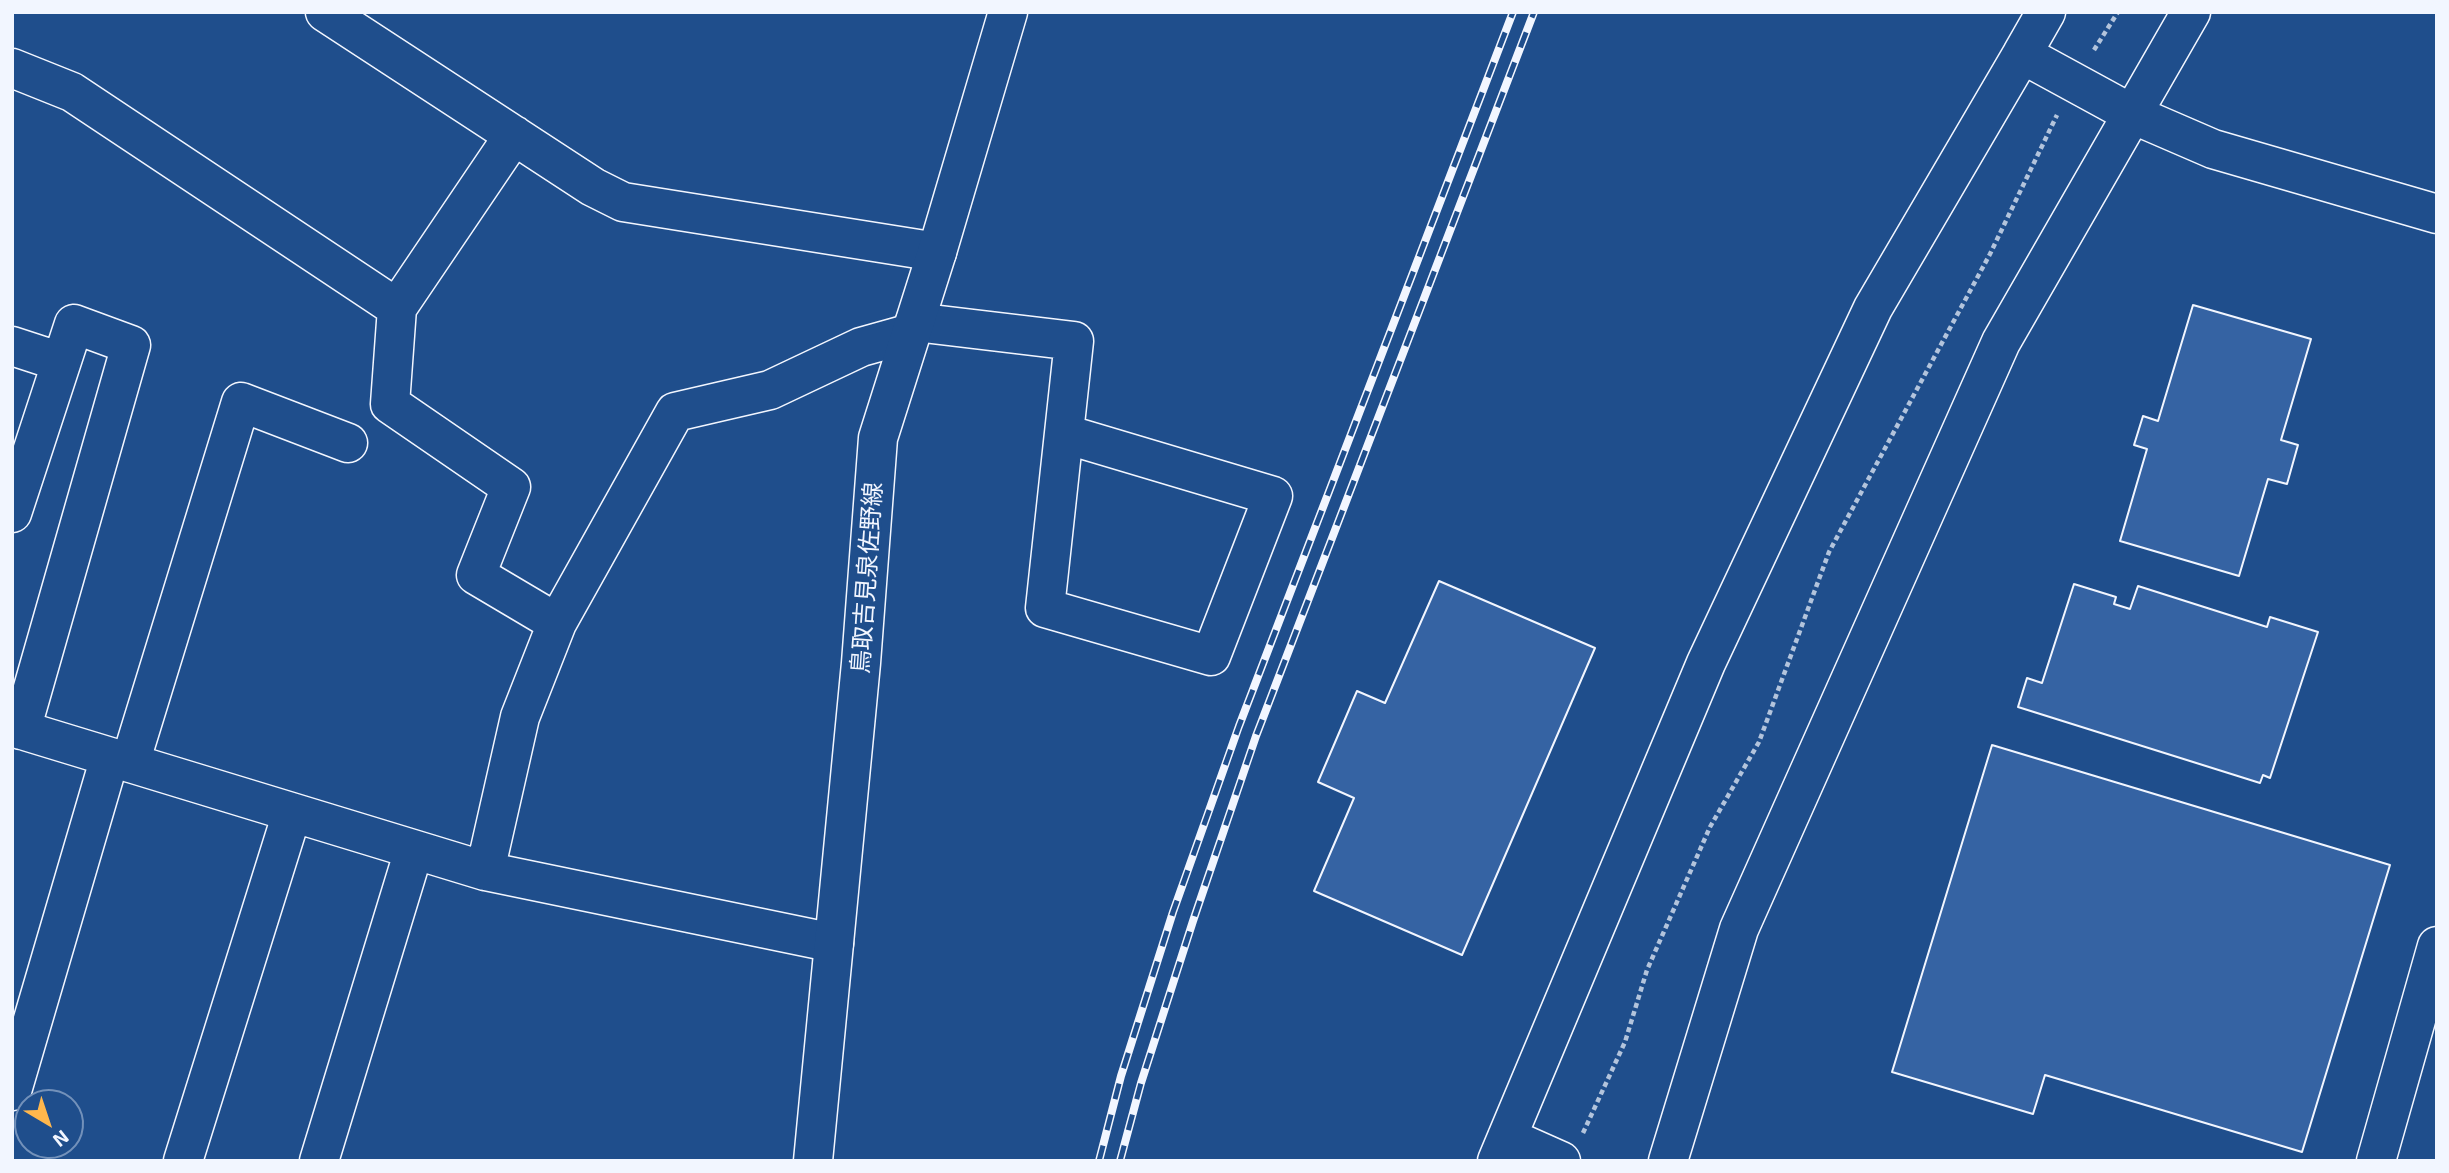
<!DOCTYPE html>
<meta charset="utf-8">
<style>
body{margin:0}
#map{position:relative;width:2449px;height:1173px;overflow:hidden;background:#1f4e8c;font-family:"Exo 2",sans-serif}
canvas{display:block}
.frame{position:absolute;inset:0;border:14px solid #f2f6ff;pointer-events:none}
.north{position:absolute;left:14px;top:1089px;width:70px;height:70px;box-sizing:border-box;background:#1f4e8c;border:2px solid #7391ba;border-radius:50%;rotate:141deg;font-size:19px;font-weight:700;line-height:28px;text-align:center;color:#f2f6ff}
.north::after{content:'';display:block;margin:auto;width:24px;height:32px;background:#ffb74d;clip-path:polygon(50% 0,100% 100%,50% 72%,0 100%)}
</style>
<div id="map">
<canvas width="2449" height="1173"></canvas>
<div class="frame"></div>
<div class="north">N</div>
</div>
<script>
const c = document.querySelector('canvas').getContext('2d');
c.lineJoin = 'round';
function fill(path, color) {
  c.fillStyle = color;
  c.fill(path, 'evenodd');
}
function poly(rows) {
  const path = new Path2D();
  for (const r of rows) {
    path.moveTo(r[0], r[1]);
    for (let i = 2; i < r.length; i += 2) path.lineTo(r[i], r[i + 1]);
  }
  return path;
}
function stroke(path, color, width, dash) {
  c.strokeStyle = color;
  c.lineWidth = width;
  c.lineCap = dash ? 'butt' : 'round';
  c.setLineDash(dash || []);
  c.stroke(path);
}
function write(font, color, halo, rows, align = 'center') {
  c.font = font + ' "Exo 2","Noto Sans JP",sans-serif';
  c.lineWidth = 5;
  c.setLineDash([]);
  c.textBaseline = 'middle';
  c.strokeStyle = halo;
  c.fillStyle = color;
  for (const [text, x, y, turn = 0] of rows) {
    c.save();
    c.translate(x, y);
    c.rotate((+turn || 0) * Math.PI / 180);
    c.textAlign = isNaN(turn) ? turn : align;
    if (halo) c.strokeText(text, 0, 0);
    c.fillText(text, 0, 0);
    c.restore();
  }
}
const building = poly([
 [2193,305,2311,339,2281,440,2298,445,2287,484,2268,479,2239,576,2120,541,2147,449,2134,445,2143,416,2158,421,2193,305],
 [1439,581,1595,648,1462,955,1314,891,1354,798,1318,782,1357,691,1385,703,1439,581],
 [2074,584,2116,597,2114,604,2130,609,2138,586,2267,627,2270,617,2318,632,2270,778,2263,775,2260,783,2018,707,2027,678,2042,683,2074,584],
 [1992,745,2390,865,2302,1152,2045,1075,2033,1114,1892,1072,1992,745]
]);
fill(building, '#3563a3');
stroke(building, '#f2f6ff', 2);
const minor = poly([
 [325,12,593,187,623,202,937,252],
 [2022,54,2046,12],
 [12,68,72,92,397,308],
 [514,135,397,308,390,404,511,487,476,575,557,623],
 [915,322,1074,341,1045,608,1211,656,1273,496,1065,434],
 [12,346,61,362],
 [12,513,74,324,131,345,21,730],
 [12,727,485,871,834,943],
 [130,763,241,402,348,443],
 [485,871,520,717,557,623,675,412,770,390,861,347,911,333],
 [12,1091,110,757],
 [1507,1137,1561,1161],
 [183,1161,292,813],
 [319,1161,414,850],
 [1497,1161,1706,663,1873,308,2022,54,2132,114,2213,149,2437,214],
 [1668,1161,1739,929,2001,342,2191,12],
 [2376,1161,2437,946]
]);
const major = poly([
 [813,1161,861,663,878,438,937,252,1008,12]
]);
stroke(minor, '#f2f6ff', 41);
stroke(major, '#f2f6ff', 41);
stroke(poly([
 [2094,50,2118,12],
 [1583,1133,1625,1042,1647,970,1710,827,1759,742,1829,552,1990,254,2057,115]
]), '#b3c4dc', 4.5, [5, 3.5]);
stroke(minor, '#1f4e8c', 38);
stroke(major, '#1f4e8c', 38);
const rail = poly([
 [1099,1161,1121,1076,1173,912,1239,726,1513,12],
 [1120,1161,1141,1083,1193,921,1256,736,1534,12]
]);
stroke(rail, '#f2f6ff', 8);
stroke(rail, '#1f4e8c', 5, [16]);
write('24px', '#f2f6ff', '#1f4e8c', [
 ["鳥取吉見泉佐野線",867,578,-86]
]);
</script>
